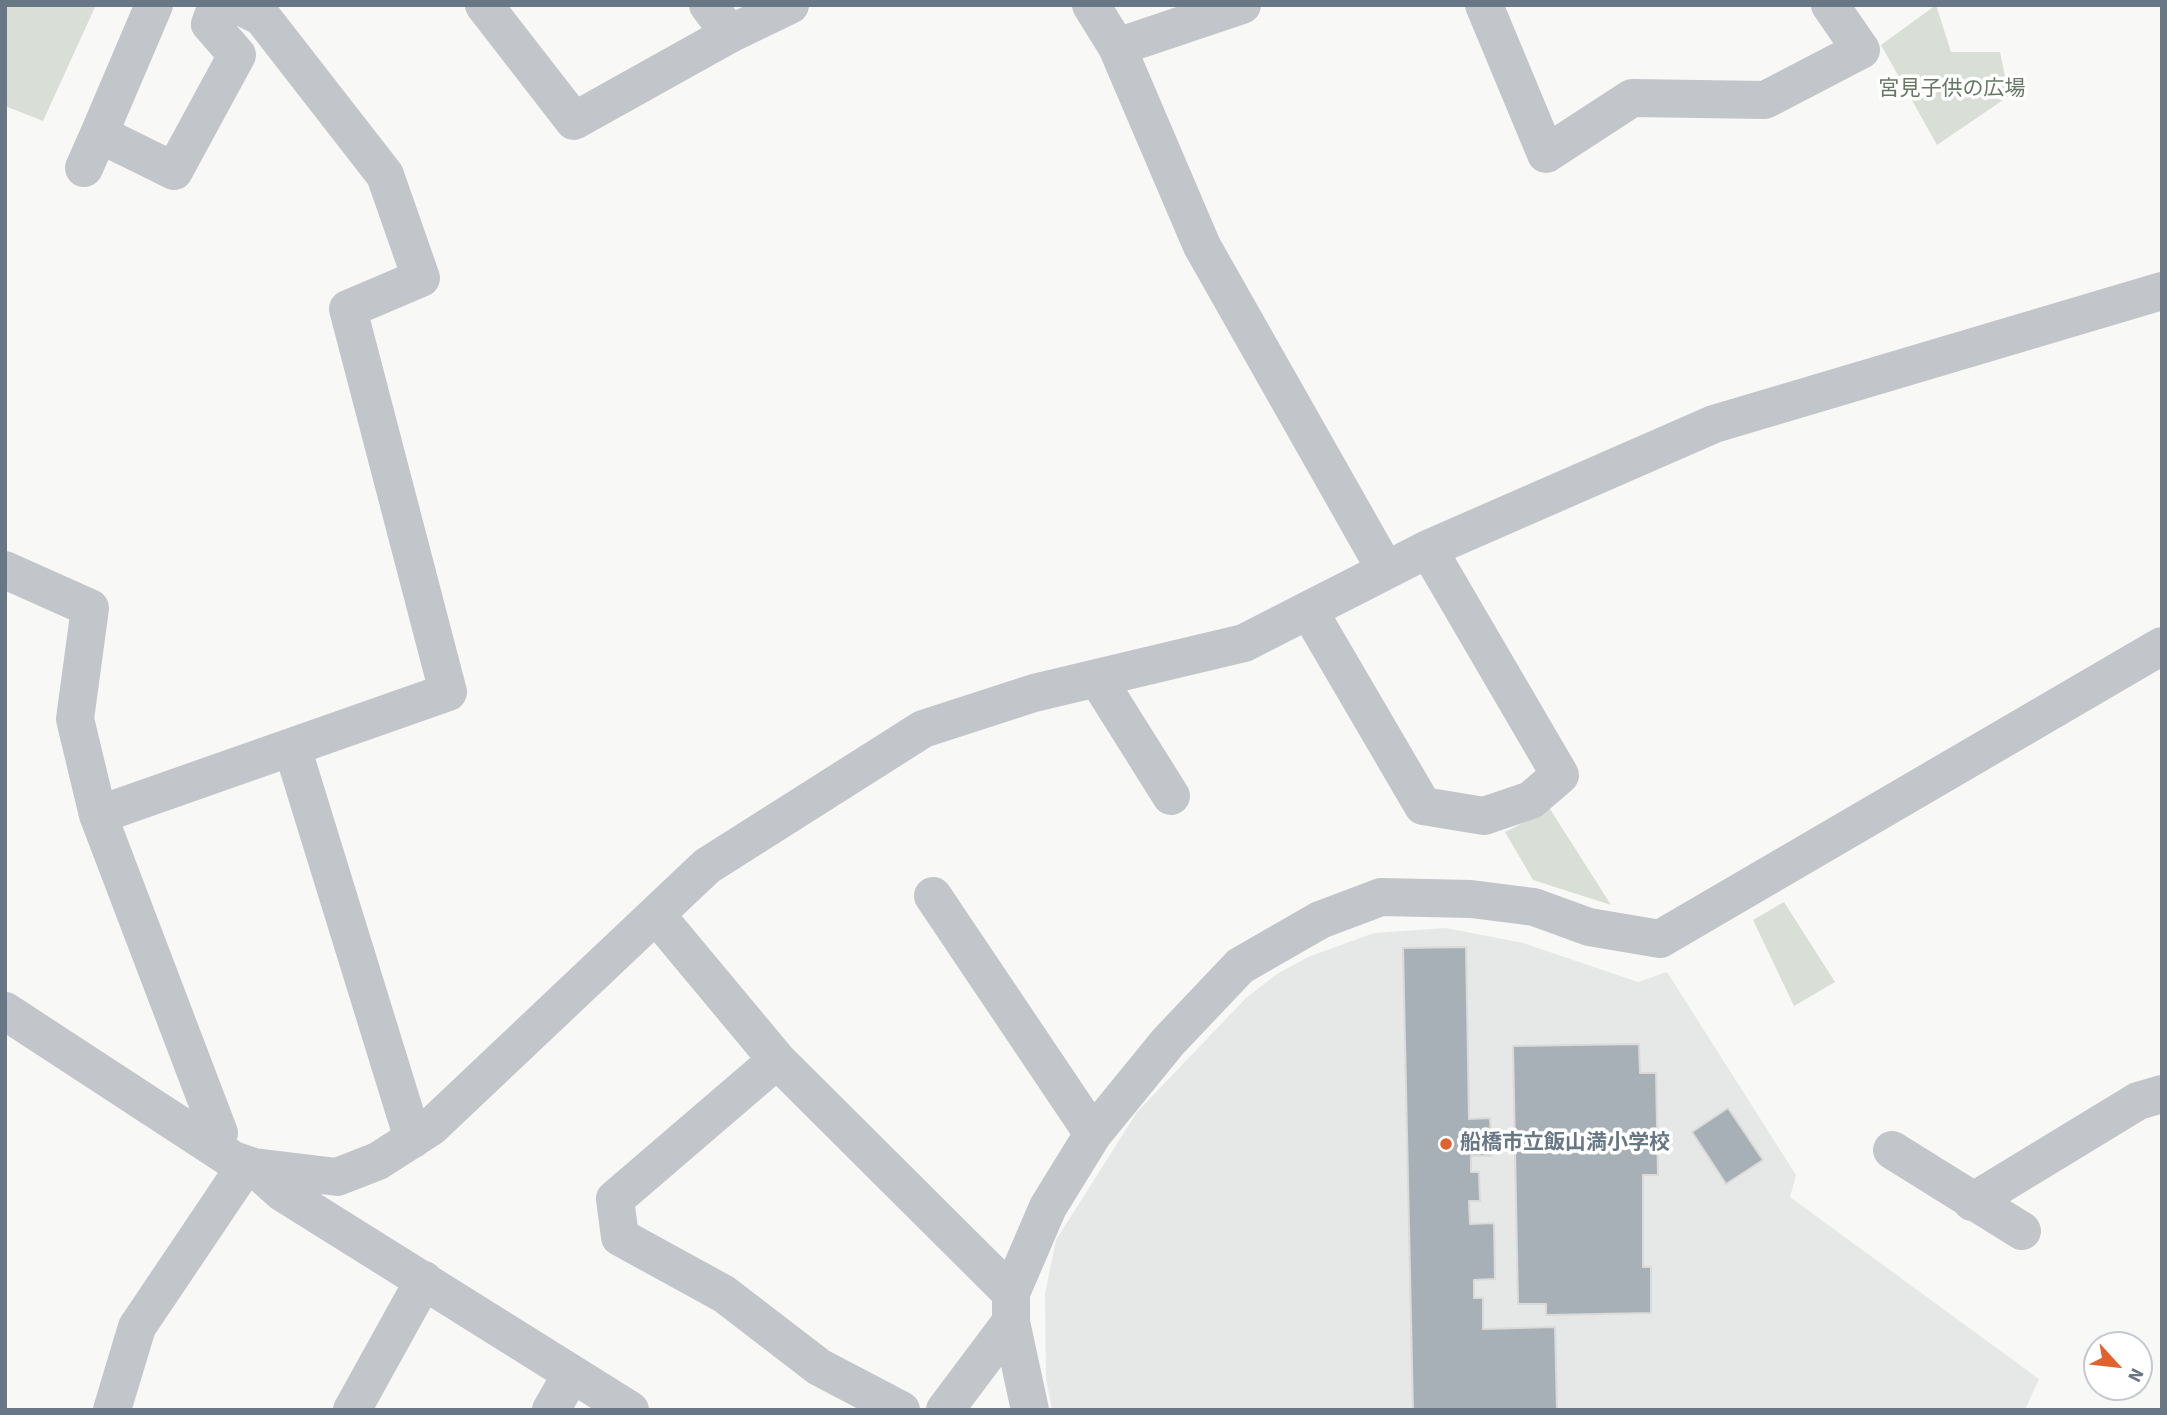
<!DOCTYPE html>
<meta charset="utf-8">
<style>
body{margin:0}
#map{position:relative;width:2167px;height:1415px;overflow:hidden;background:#f8f8f6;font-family:"Source Sans 3",sans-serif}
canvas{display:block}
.frame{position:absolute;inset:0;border:7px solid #687786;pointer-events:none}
.north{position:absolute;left:2083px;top:1331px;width:70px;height:70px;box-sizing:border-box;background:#fff;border:2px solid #c3c9cf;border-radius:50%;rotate:117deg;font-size:19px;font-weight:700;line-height:28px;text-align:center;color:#687786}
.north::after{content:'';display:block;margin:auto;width:24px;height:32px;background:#e0622d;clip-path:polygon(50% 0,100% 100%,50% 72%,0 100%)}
</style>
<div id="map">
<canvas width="2167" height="1415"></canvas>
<div class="frame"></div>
<div class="north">N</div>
</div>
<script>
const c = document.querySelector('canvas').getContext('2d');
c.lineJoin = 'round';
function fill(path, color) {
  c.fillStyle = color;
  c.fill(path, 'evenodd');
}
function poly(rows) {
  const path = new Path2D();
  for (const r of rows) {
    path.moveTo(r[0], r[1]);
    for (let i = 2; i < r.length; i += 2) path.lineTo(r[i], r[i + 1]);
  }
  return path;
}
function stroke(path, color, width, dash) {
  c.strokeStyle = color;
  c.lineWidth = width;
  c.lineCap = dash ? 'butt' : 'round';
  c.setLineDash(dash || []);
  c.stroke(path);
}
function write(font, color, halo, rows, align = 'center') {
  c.font = font + ' "Source Sans 3","Noto Sans JP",sans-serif';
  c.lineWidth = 7;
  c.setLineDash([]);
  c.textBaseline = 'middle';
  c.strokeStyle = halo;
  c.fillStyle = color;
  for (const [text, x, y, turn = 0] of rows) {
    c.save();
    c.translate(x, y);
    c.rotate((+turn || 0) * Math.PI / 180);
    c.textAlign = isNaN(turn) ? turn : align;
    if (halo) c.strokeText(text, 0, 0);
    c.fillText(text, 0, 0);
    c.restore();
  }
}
fill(poly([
 [1446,928,1523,943,1638,982,1667,972,1796,1175,1790,1197,2039,1379,2025,1410,1052,1410,1046,1378,1045,1294,1056,1240,1137,1112,1246,998,1277,974,1308,957,1374,933]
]), '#e6e7e7');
fill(poly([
 [5,5,96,5,43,121,5,106],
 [1936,5,1951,52,2000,52,2009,96,1937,145,1881,45],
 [1550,809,1611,905,1533,880,1505,832],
 [1784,902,1835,982,1794,1006,1753,920]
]), '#d9dfd7');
const building = poly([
 [1466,947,1469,1119,1490,1118,1492,1156,1471,1156,1471,1172,1479,1172,1480,1201,1469,1201,1470,1224,1494,1223,1495,1279,1474,1280,1474,1298,1483,1298,1483,1329,1555,1327,1557,1410,1413,1410,1403,948,1466,947],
 [1639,1044,1640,1073,1656,1073,1658,1175,1643,1175,1643,1267,1651,1267,1651,1313,1546,1315,1546,1304,1518,1304,1513,1046,1639,1044],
 [1728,1108,1763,1160,1726,1184,1692,1132,1728,1108]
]);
fill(building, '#a8b0b7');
stroke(building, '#dadad8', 2);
stroke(poly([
 [154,5,99,134,174,171,237,55,210,24,217,5],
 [484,5,574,121,730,34,790,5],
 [708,5,730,34],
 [1091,5,1117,47,1202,246,1385,569],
 [1484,5,1546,154,1632,98,1765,100,1861,50,1830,5],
 [1117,47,1242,5],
 [84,168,99,134],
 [5,570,90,608,75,719,98,815,219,1133,212,1146],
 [1309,611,1423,806,1484,816,1531,800,1560,775,1428,549],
 [1097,678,1171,796],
 [292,747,413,1139],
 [98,815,448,692,348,309,421,278,385,175,262,17,238,5],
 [933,896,1093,1134],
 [657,916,777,1060,1011,1293],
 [5,1011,233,1160,254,1167,337,1177,378,1161,431,1127,707,866,923,729,1034,693,1244,643,1428,549,1714,424,2162,291],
 [777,1060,615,1199,620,1237,724,1294,819,1367,901,1410],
 [1892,1150,2022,1231],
 [254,1167,283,1193,630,1410],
 [1972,1202,2138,1101,2162,1094],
 [112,1410,137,1327,246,1165],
 [352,1410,424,1280],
 [551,1410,571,1375],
 [945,1410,1011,1322],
 [1030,1410,1011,1322,1011,1293,1048,1207,1093,1134,1168,1042,1240,966,1320,920,1381,897,1471,899,1534,907,1589,927,1660,939,2162,646]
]), '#c2c5c9', 38);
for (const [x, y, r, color] of [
 [1446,1144,7,"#e0622d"]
]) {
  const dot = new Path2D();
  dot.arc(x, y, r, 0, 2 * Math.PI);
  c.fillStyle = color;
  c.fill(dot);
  stroke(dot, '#fff', 2.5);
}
write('21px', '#667862', '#fff', [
 ["宮見子供の広場",1952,90]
]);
write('bold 21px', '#687786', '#fff', [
 ["船橋市立飯山満小学校",1460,1144]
], 'left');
</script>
